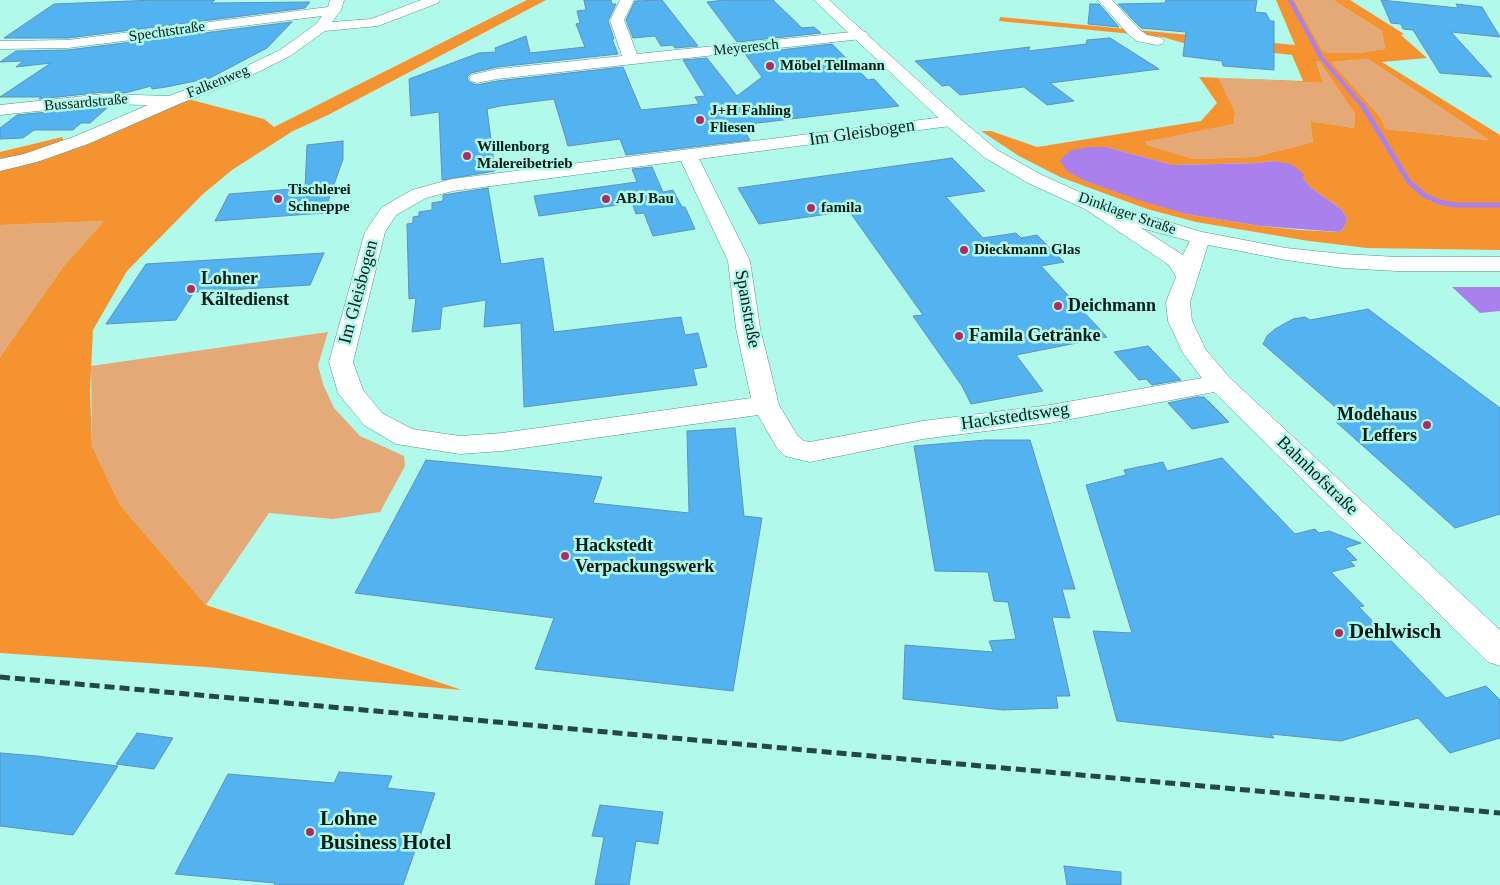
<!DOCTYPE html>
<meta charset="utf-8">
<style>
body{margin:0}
canvas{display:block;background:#b1f9ea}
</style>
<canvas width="1500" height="885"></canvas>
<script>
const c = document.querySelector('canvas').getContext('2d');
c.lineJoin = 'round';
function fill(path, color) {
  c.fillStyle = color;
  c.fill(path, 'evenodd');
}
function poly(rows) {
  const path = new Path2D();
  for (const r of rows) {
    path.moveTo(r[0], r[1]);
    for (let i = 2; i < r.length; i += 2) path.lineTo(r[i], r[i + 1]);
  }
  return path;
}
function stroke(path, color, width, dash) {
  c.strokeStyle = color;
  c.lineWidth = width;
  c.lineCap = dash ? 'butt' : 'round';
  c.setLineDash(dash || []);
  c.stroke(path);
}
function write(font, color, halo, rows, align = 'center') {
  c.font = font + ' Georgia,serif';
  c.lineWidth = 5;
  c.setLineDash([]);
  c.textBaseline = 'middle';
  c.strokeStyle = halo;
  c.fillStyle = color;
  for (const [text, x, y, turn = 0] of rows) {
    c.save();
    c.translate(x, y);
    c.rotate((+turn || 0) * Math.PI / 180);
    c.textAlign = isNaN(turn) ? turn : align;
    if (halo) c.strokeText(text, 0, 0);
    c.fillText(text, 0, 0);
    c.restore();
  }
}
fill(poly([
 [1294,0,1333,0,1382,31,1385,49,1358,53,1327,53,1323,51],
 [1368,59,1474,130,1490,140,1386,129,1381,118,1330,62],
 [1316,61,1319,61,1355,114,1354,128,1310,121,1313,142,1254,157,1194,159,1147,145,1144,142,1234,124,1235,112,1217,78,1323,83],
 [104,221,63,267,0,357,0,225],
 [328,332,318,365,323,384,334,408,360,436,404,456,405,466,380,512,333,519,269,513,206,605,120,505,92,446,91,366]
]), '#e5a978');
fill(poly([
 [527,0,546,0,328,115,293,131,232,170,203,194,127,271,93,330,90,391,92,446,120,505,206,605,462,690,206,667,0,653,0,357,63,267,104,221,0,225,0,169,188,99,264,119,274,127],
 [1276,0,1294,0,1323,51,1327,53,1358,53,1385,49,1382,31,1333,0,1350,0,1404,34,1401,35,1427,58,1382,62,1500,135,1500,250,1367,248,1309,241,1196,222,1147,209,1060,177,1019,156,981,131,991,131,1037,147,1201,121,1217,103,1199,77,1303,81,1292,55,1183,43,1163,37,999,21,1000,17,1295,45],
 [1368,59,1474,130,1489,140,1386,129,1381,118,1331,62],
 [1316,61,1319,61,1355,114,1354,128,1310,121,1313,142,1254,157,1194,159,1147,145,1145,142,1234,124,1235,112,1218,78,1323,83],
 [1106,147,1173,165,1259,163,1273,161,1303,178,1310,187,1341,209,1347,218,1345,226,1340,232,1300,230,1260,226,1186,214,1085,181],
 [62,137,65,143,0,161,0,152]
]), '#f69331');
fill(poly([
 [1090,147,1106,147,1173,165,1259,163,1273,161,1291,164,1304,174,1303,178,1310,187,1341,209,1347,218,1345,226,1340,232,1260,226,1186,214,1145,202,1085,181,1067,171,1060,161,1064,156,1072,150],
 [1452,287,1500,287,1500,311,1480,313]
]), '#aa80ec');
stroke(poly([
 [1290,0,1321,57,1364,108]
]), '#aa80ec', 4);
stroke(poly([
 [1363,106,1409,182,1424,195,1439,202,1455,205,1500,205]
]), '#aa80ec', 5);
const building = poly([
 [155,0,215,0,211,3,310,2,305,8,68,38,4,38,54,4,155,0],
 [584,0,611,0,612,4,616,4,608,21,614,39,612,39,618,54,497,67,471,73,467,77,469,82,477,85,497,81,623,67,641,110,699,104,695,97,705,96,683,60,707,58,737,96,762,77,745,54,832,44,868,80,874,79,899,106,741,125,750,140,626,155,620,139,568,146,554,99,500,106,487,109,495,171,442,180,439,112,411,116,409,79,479,53,496,52,495,48,526,36,530,53,585,47,576,24,580,23,577,11,586,10,584,0],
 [662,0,698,46,675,48,673,45,661,46,655,36,633,38,626,20,635,1,662,0],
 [725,0,773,0,802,28,814,27,821,33,737,42,707,2,725,0],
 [1166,0,1257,0,1255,12,1266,13,1270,21,1274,21,1274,70,1223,66,1222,61,1183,56,1186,32,1141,28,1118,4,1165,3,1166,0],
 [1381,0,1458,8,1456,4,1482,7,1500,37,1451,32,1492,77,1440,73,1413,30,1403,29,1401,24,1391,23,1381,0],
 [1090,4,1099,4,1119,27,1088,24,1090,4],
 [292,22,267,48,210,78,166,87,152,89,151,86,125,93,104,92,39,99,41,97,0,97,51,63,16,67,23,61,0,62,16,51,68,50,292,22],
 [1110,38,1159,69,1050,83,1074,101,1047,105,1024,87,960,95,949,85,942,86,915,61,1030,47,1028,51,1086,44,1087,40,1110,38],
 [109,106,90,123,81,123,73,130,34,130,23,138,0,139,0,128,17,115,109,106],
 [343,141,343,159,324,213,215,221,229,194,305,188,307,145,343,141],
 [952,158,985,191,946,197,983,238,1016,233,1021,238,1037,235,1064,262,1041,266,1107,337,1016,355,1043,391,971,404,962,386,913,316,923,315,849,211,759,224,738,188,952,158],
 [652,167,663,192,673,190,682,207,685,207,695,229,653,236,644,213,636,214,632,203,539,216,534,196,637,182,632,169,652,167],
 [488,188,501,264,543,258,554,332,681,317,685,335,698,333,707,367,693,369,697,385,524,407,521,323,484,327,486,300,442,307,440,329,412,332,416,298,409,299,407,224,413,223,413,217,419,216,419,212,432,210,432,203,443,201,443,195,488,188],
 [324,253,310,285,194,292,176,320,106,324,146,264,324,253],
 [1368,309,1500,408,1500,514,1455,528,1335,421,1348,418,1263,344,1267,336,1275,329,1293,319,1305,317,1310,320,1368,309],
 [1148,346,1181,380,1152,385,1146,379,1139,380,1114,352,1148,346],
 [1197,397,1204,397,1229,422,1192,429,1168,403,1197,397],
 [735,428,744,516,762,518,733,691,535,669,554,618,355,593,426,460,602,477,593,503,689,513,687,431,735,428],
 [986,440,1030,440,1075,589,1062,589,1070,618,1052,617,1070,696,1056,696,1058,708,1003,710,903,699,905,645,993,652,989,641,1016,639,1008,602,994,601,988,572,935,571,914,446,986,440],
 [1222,458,1295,534,1315,529,1319,533,1329,531,1361,543,1345,548,1357,560,1350,561,1355,566,1331,572,1364,606,1359,607,1446,698,1486,686,1500,700,1500,738,1450,753,1418,718,1341,741,1271,734,1274,738,1117,721,1093,631,1132,633,1086,485,1126,475,1124,470,1163,462,1167,471,1222,458],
 [137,733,173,738,154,769,116,764,137,733],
 [0,753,37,756,118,766,73,835,0,826,0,753],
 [339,772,392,776,387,788,435,793,403,885,274,885,275,883,175,874,228,774,334,783,339,772],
 [600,805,663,812,658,844,636,841,629,885,595,885,604,837,592,836,600,805],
 [1064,866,1121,872,1121,885,1067,885,1064,866]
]);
fill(building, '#53b2f0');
stroke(building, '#6192b4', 1);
const minor = poly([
 [330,0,344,0,341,10,332,22,371,19,421,0,440,0,438,3,378,26,325,31,290,56,252,75,179,104,88,144,37,162,0,171,0,159,24,154,76,136,148,105,104,104,0,115,0,105,104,94,169,96,240,69,280,50,316,24,322,16,68,48,0,49,0,41,68,40,328,7,330,0],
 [620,0,634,0,624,20,637,54,861,31,866,32,868,35,866,38,861,39,497,79,477,83,471,81,469,78,471,75,497,69,622,56,610,20,620,0],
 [1098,0,1112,0,1139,29,1147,35,1162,38,1164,41,1162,44,1157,45,1137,41,1129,35,1098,0],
 [952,116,958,117,961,121,958,125,699,159,750,261,760,328,779,405,797,435,804,441,810,442,923,421,1050,405,1202,378,1183,353,1168,321,1166,302,1176,277,1169,265,1085,209,1082,205,1085,201,1092,199,1099,201,1183,255,1193,234,1200,232,1207,234,1210,238,1190,302,1192,321,1206,350,1229,377,1500,630,1500,666,1488,662,1214,392,1050,423,923,439,810,462,785,456,777,448,758,415,502,451,460,454,396,444,364,425,338,393,329,362,365,232,382,207,412,190,452,179,952,116],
 [681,161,728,261,736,328,751,398,502,433,460,436,412,429,382,413,363,390,353,362,385,232,396,215,426,198,453,191,681,161]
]);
const major = poly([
 [814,0,829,0,958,117,997,150,1042,175,1099,201,1202,232,1286,248,1343,254,1397,257,1500,257,1500,271,1397,271,1343,268,1286,260,1193,242,1145,229,1085,209,1028,183,985,158,946,125,814,0]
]);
stroke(minor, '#509689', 1);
stroke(major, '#509689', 1);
fill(minor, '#fff');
fill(major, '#fff');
stroke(poly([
 [0,677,1500,813]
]), '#244942', 5, [10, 5]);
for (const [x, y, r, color] of [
 [770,66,5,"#b42964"],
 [700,120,5,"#b42964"],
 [467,156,5,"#b42964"],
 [278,199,5,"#b42964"],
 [606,199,5,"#b42964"],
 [811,208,5,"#b42964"],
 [964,250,5,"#b42964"],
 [191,289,5,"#b42964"],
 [1058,306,5,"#b42964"],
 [959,336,5,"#b42964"],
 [1427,425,5,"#b42964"],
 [565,556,5,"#b42964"],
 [1339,633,5,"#b42964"],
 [310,832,5,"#b42964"]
]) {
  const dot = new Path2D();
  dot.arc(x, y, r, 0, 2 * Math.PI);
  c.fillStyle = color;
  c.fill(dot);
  stroke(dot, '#b1f9ea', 2);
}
write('15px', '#001b16', '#b1f9ea', [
 ["Spechtstraße",167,32,-8],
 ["Meyeresch",746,48,-6],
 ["Falkenweg",218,82,-22],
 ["Bussardstraße",86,103,-5],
 ["Dinklager Straße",1127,214,19]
]);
write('bold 15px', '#001b16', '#b1f9ea', [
 ["Möbel Tellmann",780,66],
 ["J+H Fahling",710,111],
 ["Fliesen",710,128],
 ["Willenborg",477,147],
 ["Malereibetrieb",477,164],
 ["Tischlerei",288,190],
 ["Schneppe",288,207],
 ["ABJ Bau",616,199],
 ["famila",821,208],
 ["Dieckmann Glas",974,250]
], 'left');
write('18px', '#001b16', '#b1f9ea', [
 ["Im Gleisbogen",862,133,-8],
 ["Im Gleisbogen",359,292,-75],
 ["Spanstraße",747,309,80],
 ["Hackstedtsweg",1015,417,-8],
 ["Bahnhofstraße",1317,476,44]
]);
write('bold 18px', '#001b16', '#b1f9ea', [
 ["Lohner",201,279],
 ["Kältedienst",201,300],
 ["Deichmann",1068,306],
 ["Famila Getränke",969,336],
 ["Modehaus",1417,415,"right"],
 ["Leffers",1417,436,"right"],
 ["Hackstedt",575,546],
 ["Verpackungswerk",575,567]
], 'left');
write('bold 21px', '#001b16', '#b1f9ea', [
 ["Dehlwisch",1349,633],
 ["Lohne",320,820],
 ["Business Hotel",320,844]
], 'left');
</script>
